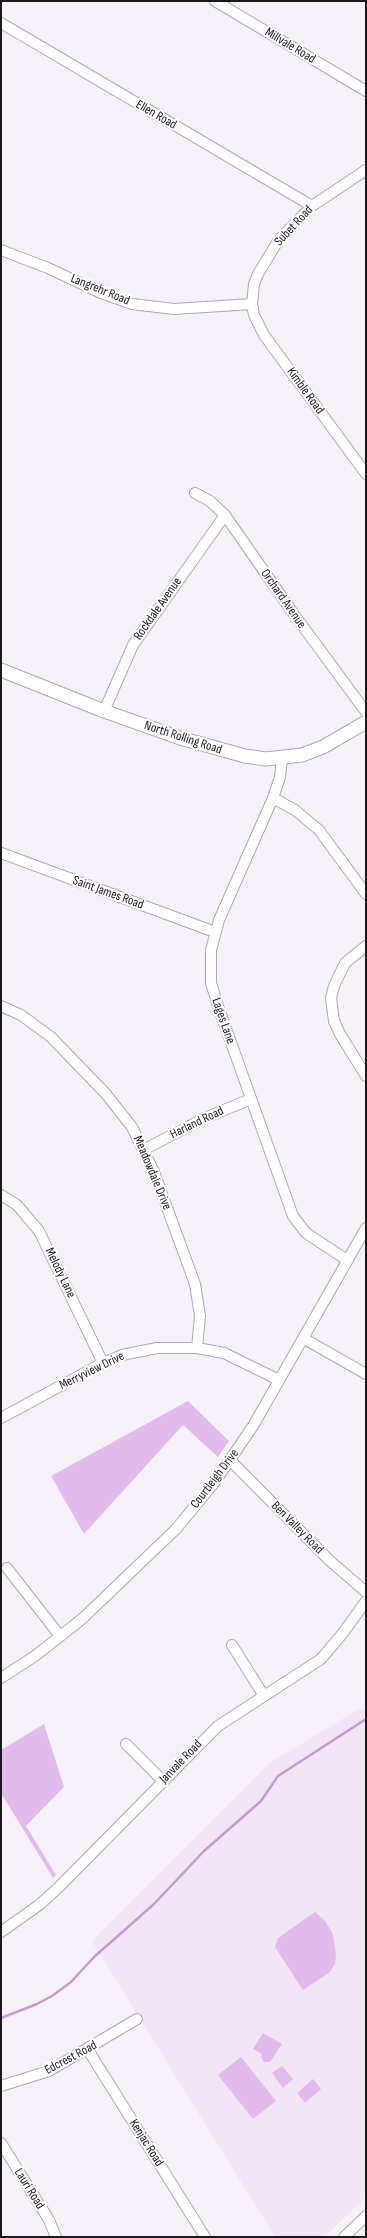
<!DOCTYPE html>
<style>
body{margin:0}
#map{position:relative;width:367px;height:2238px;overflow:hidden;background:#f6f1f8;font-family:"Sofia Sans Condensed",sans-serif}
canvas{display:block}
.frame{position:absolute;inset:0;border:2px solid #1a191b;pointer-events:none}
</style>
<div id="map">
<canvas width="367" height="2238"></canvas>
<div class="frame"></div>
</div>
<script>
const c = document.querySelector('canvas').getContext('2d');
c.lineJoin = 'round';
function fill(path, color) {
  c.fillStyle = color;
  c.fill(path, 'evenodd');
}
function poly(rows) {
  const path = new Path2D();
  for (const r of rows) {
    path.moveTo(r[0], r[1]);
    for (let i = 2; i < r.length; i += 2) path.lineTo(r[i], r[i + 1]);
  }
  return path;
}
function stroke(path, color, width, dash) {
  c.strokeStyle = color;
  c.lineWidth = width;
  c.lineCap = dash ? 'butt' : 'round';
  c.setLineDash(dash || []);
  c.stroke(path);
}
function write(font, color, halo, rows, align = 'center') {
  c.font = font + ' "Sofia Sans Condensed",sans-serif';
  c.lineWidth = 4;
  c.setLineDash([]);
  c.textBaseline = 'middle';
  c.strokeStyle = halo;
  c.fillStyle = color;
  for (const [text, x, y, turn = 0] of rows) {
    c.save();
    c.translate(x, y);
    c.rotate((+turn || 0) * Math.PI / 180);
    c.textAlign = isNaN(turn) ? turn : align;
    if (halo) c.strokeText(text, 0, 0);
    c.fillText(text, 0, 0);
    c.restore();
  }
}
fill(poly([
 [359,1709,366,1710,366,2197,324,2237,275,2237,92,1941,271,1762]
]), '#f1e6f4');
fill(poly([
 [188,1401,229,1441,218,1457,183,1425,84,1534,51,1476],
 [44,1724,64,1787,26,1826,56,1875,53,1878,1,1793,1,1750],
 [315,1912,325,1921,333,1934,336,1955,335,1964,330,1972,303,1990,275,1947,278,1938],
 [263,2033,282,2044,270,2062,264,2062,261,2057,262,2054,253,2049],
 [241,2057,276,2101,253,2119,218,2075],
 [282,2066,293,2079,283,2088,272,2073],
 [313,2079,321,2089,305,2103,297,2093]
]), '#e0bbec');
stroke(poly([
 [1,2018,37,2004,52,1996,71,1982,94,1957,154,1904,204,1851,261,1801,278,1776,366,1719]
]), '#c59ad3', 2.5);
const minor = poly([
 [215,1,366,91],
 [1,23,312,206],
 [366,170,312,206,278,241,258,274,254,284,252,304,254,315,264,335,366,474],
 [1,250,48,268,99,292,132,304,174,309,252,304],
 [195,493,210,501,225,515,293,613,366,712],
 [104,711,133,645,225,515],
 [282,759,280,777,273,798,219,920,211,950,211,983,218,1006,293,1216,306,1233,347,1260],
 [273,798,295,810,319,830,366,894],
 [1,853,215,932],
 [366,946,345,963,334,986,331,998,334,1021,340,1034,366,1076],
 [1,1006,21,1015,51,1037,106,1094,132,1127,154,1172,195,1284,200,1316,197,1348],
 [145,1149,207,1117,251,1099],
 [1,1195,17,1205,39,1231,103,1363],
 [303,1338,366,1374],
 [1,1418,103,1363,122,1355,157,1348,197,1348,224,1353,279,1380],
 [231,1461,329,1560,366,1592],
 [7,1568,60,1636],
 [232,1645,264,1696],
 [1,1678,35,1656,82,1619,176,1529,214,1483,253,1426,366,1228],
 [126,1744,163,1781],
 [1,1932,39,1905,58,1888,218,1726,321,1659,343,1633,366,1601],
 [88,2050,205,2237],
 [1,2086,49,2071,137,2019],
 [1,2143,49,2220,56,2237],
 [344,2237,366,2216]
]);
const major = poly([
 [1,670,104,711,180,738,245,756,266,759,302,755,323,747,366,722]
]);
stroke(minor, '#ada8af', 12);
stroke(major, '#ada8af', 15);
stroke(minor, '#fff', 10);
stroke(major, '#fff', 13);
write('13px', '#1a191b', '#fff', [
 ["Millvale Road",290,46,31],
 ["Ellen Road",156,115,30],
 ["Subet Road",294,226,-47],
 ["Langrehr Road",100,290,22],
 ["Kimble Road",305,391,54],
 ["Orchard Avenue",283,599,55],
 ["Rockdale Avenue",158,609,-55],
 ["North Rolling Road",183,738,18],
 ["Saint James Road",108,893,20],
 ["Lages Lane",223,1021,71],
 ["Harland Road",197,1123,-26],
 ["Meadowdale Drive",152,1173,67],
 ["Melody Lane",60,1273,64],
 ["Merryview Drive",92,1371,-26],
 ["Courtleigh Drive",215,1479,-53],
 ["Ben Valley Road",297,1528,45],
 ["Janvale Road",181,1762,-46],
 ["Edcrest Road",71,2058,-28],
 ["Kenjac Road",146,2143,58],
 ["Lauri Road",29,2189,58]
]);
</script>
